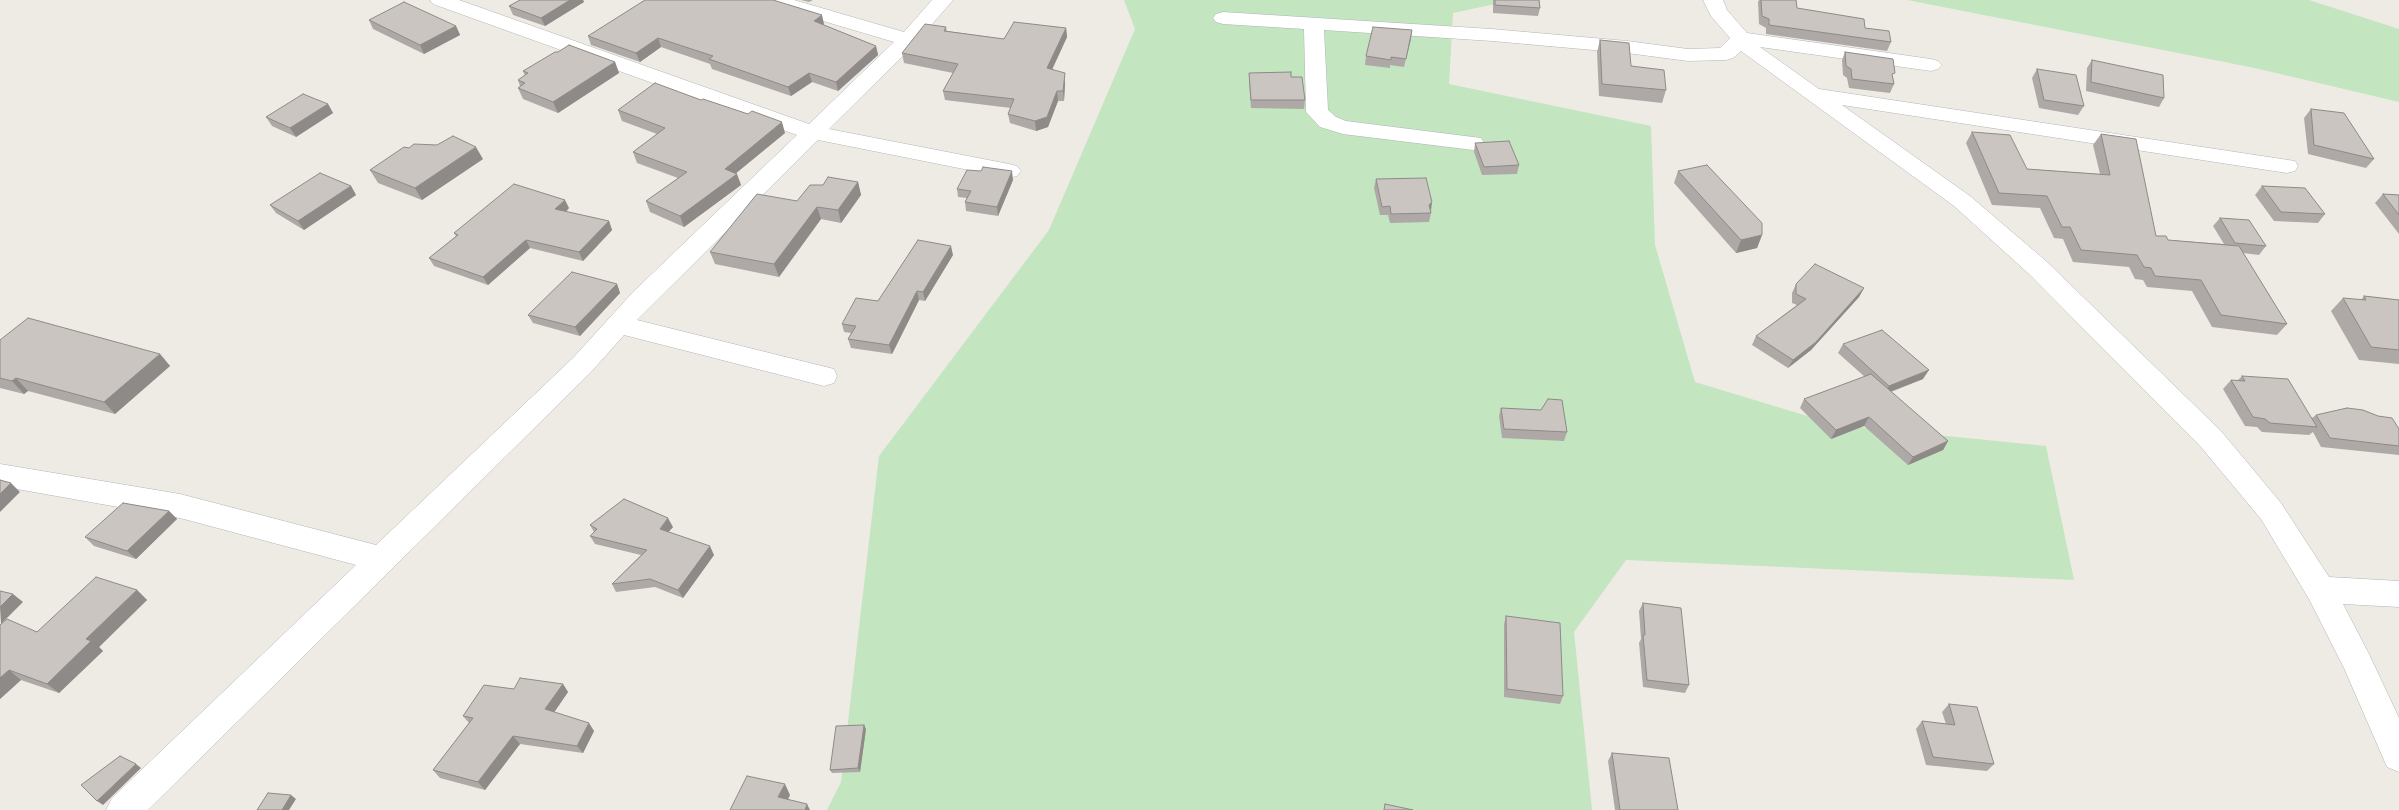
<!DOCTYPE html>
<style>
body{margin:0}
canvas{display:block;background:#eeebe4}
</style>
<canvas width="2399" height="810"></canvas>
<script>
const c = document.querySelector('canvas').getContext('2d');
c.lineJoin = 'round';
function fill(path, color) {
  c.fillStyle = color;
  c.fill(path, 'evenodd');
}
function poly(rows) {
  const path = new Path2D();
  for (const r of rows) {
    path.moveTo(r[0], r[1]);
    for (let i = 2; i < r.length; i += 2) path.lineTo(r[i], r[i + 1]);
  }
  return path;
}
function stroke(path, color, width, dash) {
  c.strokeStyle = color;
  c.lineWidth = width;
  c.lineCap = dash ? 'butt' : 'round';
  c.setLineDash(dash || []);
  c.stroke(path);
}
fill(poly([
 [1124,0,1514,0,1453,13,1449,84,1651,126,1655,245,1695,382,1837,425,2046,446,2074,580,1626,560,1574,632,1592,810,827,810,841,782,879,456,1049,230,1135,29],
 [1907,0,2309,0,2399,29,2399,102,2255,68]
]), '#c3e5c0');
const minor = poly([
 [430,0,459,0,809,124,894,42,766,4,763,0,794,0,904,32,932,0,953,0,915,44,829,129,1009,164,1017,166,1021,171,1017,176,1009,178,818,140,637,320,834,369,837,376,834,383,824,386,624,335,592,371,148,810,106,810,112,798,356,565,180,518,0,486,0,464,180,494,376,545,574,357,633,292,797,135,433,4,430,0],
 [1703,0,1723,0,1727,10,1747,33,1931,59,1938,61,1942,65,1938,69,1931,71,1760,47,1819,89,2295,161,2298,166,2295,171,2287,173,1842,105,1970,196,2046,261,2221,431,2281,503,2329,577,2399,581,2399,607,2343,604,2369,654,2399,718,2399,772,2387,767,2344,668,2309,599,2261,519,2201,447,2028,273,1954,206,1741,51,1733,58,1726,60,1688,61,1627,53,1492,41,1324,30,1328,110,1336,117,1346,121,1481,138,1484,143,1481,148,1473,150,1343,134,1320,127,1306,112,1304,29,1223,24,1216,22,1213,18,1216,14,1223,12,1492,29,1627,41,1688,49,1720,48,1730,38,1711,16,1703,0]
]);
stroke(minor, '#b1b5b8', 1);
fill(minor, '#fff');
fill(poly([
 [520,0,583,0,584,2,545,26,513,15,509,6],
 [801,0,813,0,809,2],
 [1493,0,1539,0,1540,8,1538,16,1493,13],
 [1759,0,1796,0,1797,8,1865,28,1891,42,1887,51,1766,34,1766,28,1759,24,1758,2],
 [369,20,456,26,460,35,424,54,373,29],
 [824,24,823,25,876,46,878,55,838,91,812,82,791,96,712,69,710,64,661,47,640,62,591,45,588,36],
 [946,27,947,31,1004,39,1066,28,1067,37,1052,70,1065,83,1064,101,1058,101,1048,127,1036,131,1010,123,1008,114,1011,108,945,100,943,91,953,73,904,63,902,53],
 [1412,30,1404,67,1390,65,1390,68,1365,65,1366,56],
 [1600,40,1631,66,1666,90,1662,103,1599,96,1597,52],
 [558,52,615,62,619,73,558,113,523,99,518,88,520,86,518,80,525,76,523,71],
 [1845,52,1893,79,1894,84,1890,93,1849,88,1847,78,1843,75,1842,60],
 [2092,60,2164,98,2159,107,2086,91,2087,68],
 [2037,69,2084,106,2078,115,2039,108,2032,78],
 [1249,73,1291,77,1305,100,1304,109,1251,108,1249,81],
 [328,104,333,113,296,137,272,126,266,117],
 [2311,109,2374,159,2366,168,2308,154,2304,118],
 [618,110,785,133,736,173,741,185,684,227,650,212,646,201,678,178,637,163,633,152,657,134,622,121],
 [1972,132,2027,169,2100,174,2093,145,2101,134,2156,236,2168,240,2224,244,2213,226,2220,218,2266,246,2259,255,2243,253,2287,324,2277,335,2212,327,2192,291,2147,287,2143,280,2135,279,2129,267,2073,262,2063,239,2054,238,2040,208,1992,205,1966,143],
 [1475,143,1519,165,1517,174,1482,175,1474,152],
 [409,148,483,159,422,200,378,183,370,170],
 [1678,171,1762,235,1757,248,1736,253,1674,183],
 [1376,179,1430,211,1431,213,1429,222,1390,223,1388,215,1380,215,1374,188],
 [1013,180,998,216,966,211,965,202,967,198,958,197,957,189],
 [858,182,861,195,841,223,821,219,779,277,715,264,710,252,797,201,823,185],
 [351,186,356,195,304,230,276,213,270,205],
 [2262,186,2325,214,2318,223,2274,221,2255,195],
 [2383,194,2399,195,2399,234,2375,203],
 [569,208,566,212,609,221,612,230,583,261,530,248,488,285,434,266,429,258,456,236,454,233],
 [953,255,925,301,919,300,892,354,851,348,848,339,851,333,844,332,842,324],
 [617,284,620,293,580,336,533,323,528,315],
 [1796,284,1864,288,1859,297,1811,350,1788,368,1752,345,1756,336,1797,305,1792,303,1792,293],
 [2364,296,2399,300,2399,364,2359,360,2331,311,2343,298,2361,300],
 [0,340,160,354,170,366,115,414,28,391,24,394,0,388],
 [1843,344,1923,379,1891,392,1948,441,1943,450,1908,465,1864,426,1831,439,1800,408,1804,399,1865,377,1838,353],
 [2242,376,2312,418,2316,415,2399,429,2399,455,2321,447,2313,432,2309,435,2262,432,2257,427,2245,426,2223,389,2231,380,2237,381],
 [1501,408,1567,432,1564,441,1502,438,1499,416],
 [169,511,177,519,136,559,94,546,85,537],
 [590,525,673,527,668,532,714,555,683,598,655,587,616,592,612,584,641,555,595,544,590,536,594,532],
 [137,590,147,600,99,647,103,651,59,693,21,680,0,699,0,625,37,632],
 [1643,603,1689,685,1685,693,1643,687,1639,643,1641,639,1639,611],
 [1506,616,1563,696,1560,704,1504,697,1504,624],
 [563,684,568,692,554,712,594,731,583,753,520,744,485,790,440,778,433,770,469,723,463,716,514,689],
 [1949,704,1994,764,1987,771,1926,765,1916,729,1922,721,1946,724,1942,712],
 [866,729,860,772,832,773,830,770],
 [1612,753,1678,810,1615,810,1608,761]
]), '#aea9a6');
fill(poly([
 [570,0,583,0,584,2,545,26,541,18],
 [822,15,824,24,816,30,814,21],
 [456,26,460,35,424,54,420,45],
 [1066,28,1067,37,1048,78,1047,68],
 [1412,30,1411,39,1404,67,1406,59],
 [658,38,661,47,640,62,636,53],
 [876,46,878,55,838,91,836,82],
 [615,62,619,73,558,113,553,102],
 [809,73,812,82,791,96,788,87],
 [1065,73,1065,83,1064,101,1063,91],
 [1057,91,1058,101,1048,127,1036,131,1035,121],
 [328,104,333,113,296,137,290,128],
 [782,122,785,133,729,179,725,169],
 [476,147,483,159,422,200,415,188],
 [1012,171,1013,180,998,216,997,207],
 [737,174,741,185,684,227,680,216],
 [858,182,861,195,841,223,838,210],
 [351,186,356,195,304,230,298,221],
 [565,200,569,208,559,218,555,209],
 [1432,202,1431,211,1429,205],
 [817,207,821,219,779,277,774,264],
 [609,221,612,230,583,261,579,252],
 [1762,235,1757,248,1736,253,1741,240],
 [526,240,530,248,488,285,483,277],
 [951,246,953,255,925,301,923,292],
 [617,284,620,293,580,336,575,327],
 [1864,288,1859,297,1811,350,1788,368,1793,360],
 [917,291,919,300,892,354,889,345],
 [160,354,170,366,115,414,104,402],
 [1929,370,1923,379,1884,394,1889,386],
 [16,378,28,391,24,394,12,381],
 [1869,417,1864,426,1831,439,1836,430],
 [1948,441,1943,450,1908,465,1913,457],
 [11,483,20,492,0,512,0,494],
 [169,511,177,519,136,559,127,551],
 [668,518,673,527,664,537,660,529],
 [710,546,714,555,683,598,678,590],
 [137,590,147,600,99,647,103,651,59,693,47,684,86,639],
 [13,594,23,602,1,624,0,607],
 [9,670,21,680,0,699,0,678],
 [563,684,568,692,551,717,545,709],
 [589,723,594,731,583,753,577,746],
 [864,725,866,729,860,772,858,768],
 [513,736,520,744,485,790,478,782],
 [136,764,141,768,103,805,97,801],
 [785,784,790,795,784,808,778,797],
 [291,795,296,799,289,810,282,810],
 [807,804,810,810,805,810]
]), '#8d8a87');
const building = poly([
 [520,0,570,0,541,18,509,6,520,0],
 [645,0,773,0,822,15,814,21,876,46,836,82,809,73,788,87,709,59,713,56,658,38,636,53,588,36,645,0],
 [1495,0,1539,0,1540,8,1495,5,1495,0],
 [1761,0,1796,0,1797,8,1864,19,1865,28,1889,31,1891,42,1769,25,1769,19,1762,16,1761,0],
 [404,2,456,26,420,45,369,20,404,2],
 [1014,22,1066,28,1047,68,1065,73,1063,91,1057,91,1047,117,1035,121,1008,114,1014,99,943,91,958,64,902,53,925,24,946,27,944,31,1004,39,1014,22],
 [1373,27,1412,30,1406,59,1391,57,1391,60,1366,56,1373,27],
 [1600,40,1629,43,1631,66,1664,70,1666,90,1602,84,1600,40],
 [569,45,615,62,553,102,518,88,525,83,518,80,528,73,523,71,555,52,558,52,569,45],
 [1845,52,1893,59,1895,73,1892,74,1894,84,1852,79,1851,69,1846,66,1845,52],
 [2092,60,2163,75,2164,98,2091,82,2092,60],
 [2037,69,2076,75,2084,106,2044,100,2037,69],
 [1291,72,1291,77,1302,77,1305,100,1251,100,1249,73,1291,72],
 [655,83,701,100,703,99,748,114,752,111,782,122,725,169,737,174,680,216,646,201,687,172,633,152,665,128,618,110,655,83],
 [303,94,328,104,290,128,266,117,303,94],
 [2311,109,2344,113,2374,159,2314,145,2311,109],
 [1972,132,2010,135,2027,169,2110,175,2101,134,2136,139,2156,236,2166,236,2168,240,2239,246,2287,324,2221,315,2201,280,2155,276,2151,268,2144,267,2137,255,2081,250,2070,227,2062,227,2047,196,1999,193,1972,132],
 [453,136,476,147,415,188,370,170,404,147,409,148,414,144,437,145,453,136],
 [1509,141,1519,165,1484,167,1475,143,1509,141],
 [1707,165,1762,223,1762,235,1741,240,1678,171,1707,165],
 [983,167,1012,171,997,207,965,202,971,191,957,189,967,170,981,171,983,167],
 [320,173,351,186,298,221,270,205,320,173],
 [828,177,858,182,838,210,817,207,774,264,710,252,757,194,797,201,810,185,823,185,828,177],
 [1426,178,1432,202,1429,205,1431,213,1391,214,1390,206,1382,207,1376,179,1426,178],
 [514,184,565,200,555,209,609,221,579,252,526,240,483,277,429,258,458,235,454,233,514,184],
 [2262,186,2305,188,2325,214,2281,212,2262,186],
 [2383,194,2399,195,2399,215,2383,194],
 [2220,218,2249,220,2266,246,2235,243,2220,218],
 [918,240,951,246,923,292,917,291,889,345,848,339,856,326,842,324,856,298,878,301,918,240],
 [1815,264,1864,288,1816,342,1793,360,1756,336,1806,299,1796,294,1796,284,1815,264],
 [572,272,617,284,575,327,528,315,572,272],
 [2364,296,2399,300,2399,350,2371,347,2343,298,2366,300,2364,296],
 [28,318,160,354,104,402,16,378,12,381,0,378,0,340,28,318],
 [1882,330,1929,370,1889,386,1843,344,1882,330],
 [1871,374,1948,441,1913,457,1869,417,1836,430,1804,399,1871,374],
 [2242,376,2288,379,2317,427,2270,423,2265,419,2253,417,2231,380,2245,381,2242,376],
 [1548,399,1562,400,1567,432,1504,429,1501,408,1541,410,1548,399],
 [2347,408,2363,410,2378,416,2392,418,2399,429,2399,446,2330,438,2316,415,2347,408],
 [0,480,11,483,0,494,0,480],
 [624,499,668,518,660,529,710,546,678,590,650,579,612,584,647,550,590,536,597,529,590,525,624,499],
 [123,503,169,511,127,551,85,537,123,503],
 [96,577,137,590,86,639,91,641,47,684,9,670,0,678,0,625,7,619,37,632,96,577],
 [0,591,13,594,0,607,0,591],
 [1643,603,1681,608,1689,685,1647,680,1643,635,1645,635,1643,603],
 [1506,616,1560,623,1563,696,1507,689,1506,616],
 [520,678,563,684,545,709,589,723,577,746,513,736,478,782,433,770,473,718,463,716,484,685,514,689,520,678],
 [1949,704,1977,707,1994,764,1933,757,1922,721,1955,725,1949,704],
 [864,725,858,768,830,770,836,726,864,725],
 [1612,753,1669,758,1678,810,1620,810,1612,753],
 [120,756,136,764,97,801,81,785,120,756],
 [747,776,785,784,778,797,807,804,805,810,730,810,747,776],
 [268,793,291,795,282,810,257,810,268,793],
 [1385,804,1413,810,1384,810,1385,804]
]);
fill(building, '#cac5c1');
stroke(building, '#8d8a87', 1);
</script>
